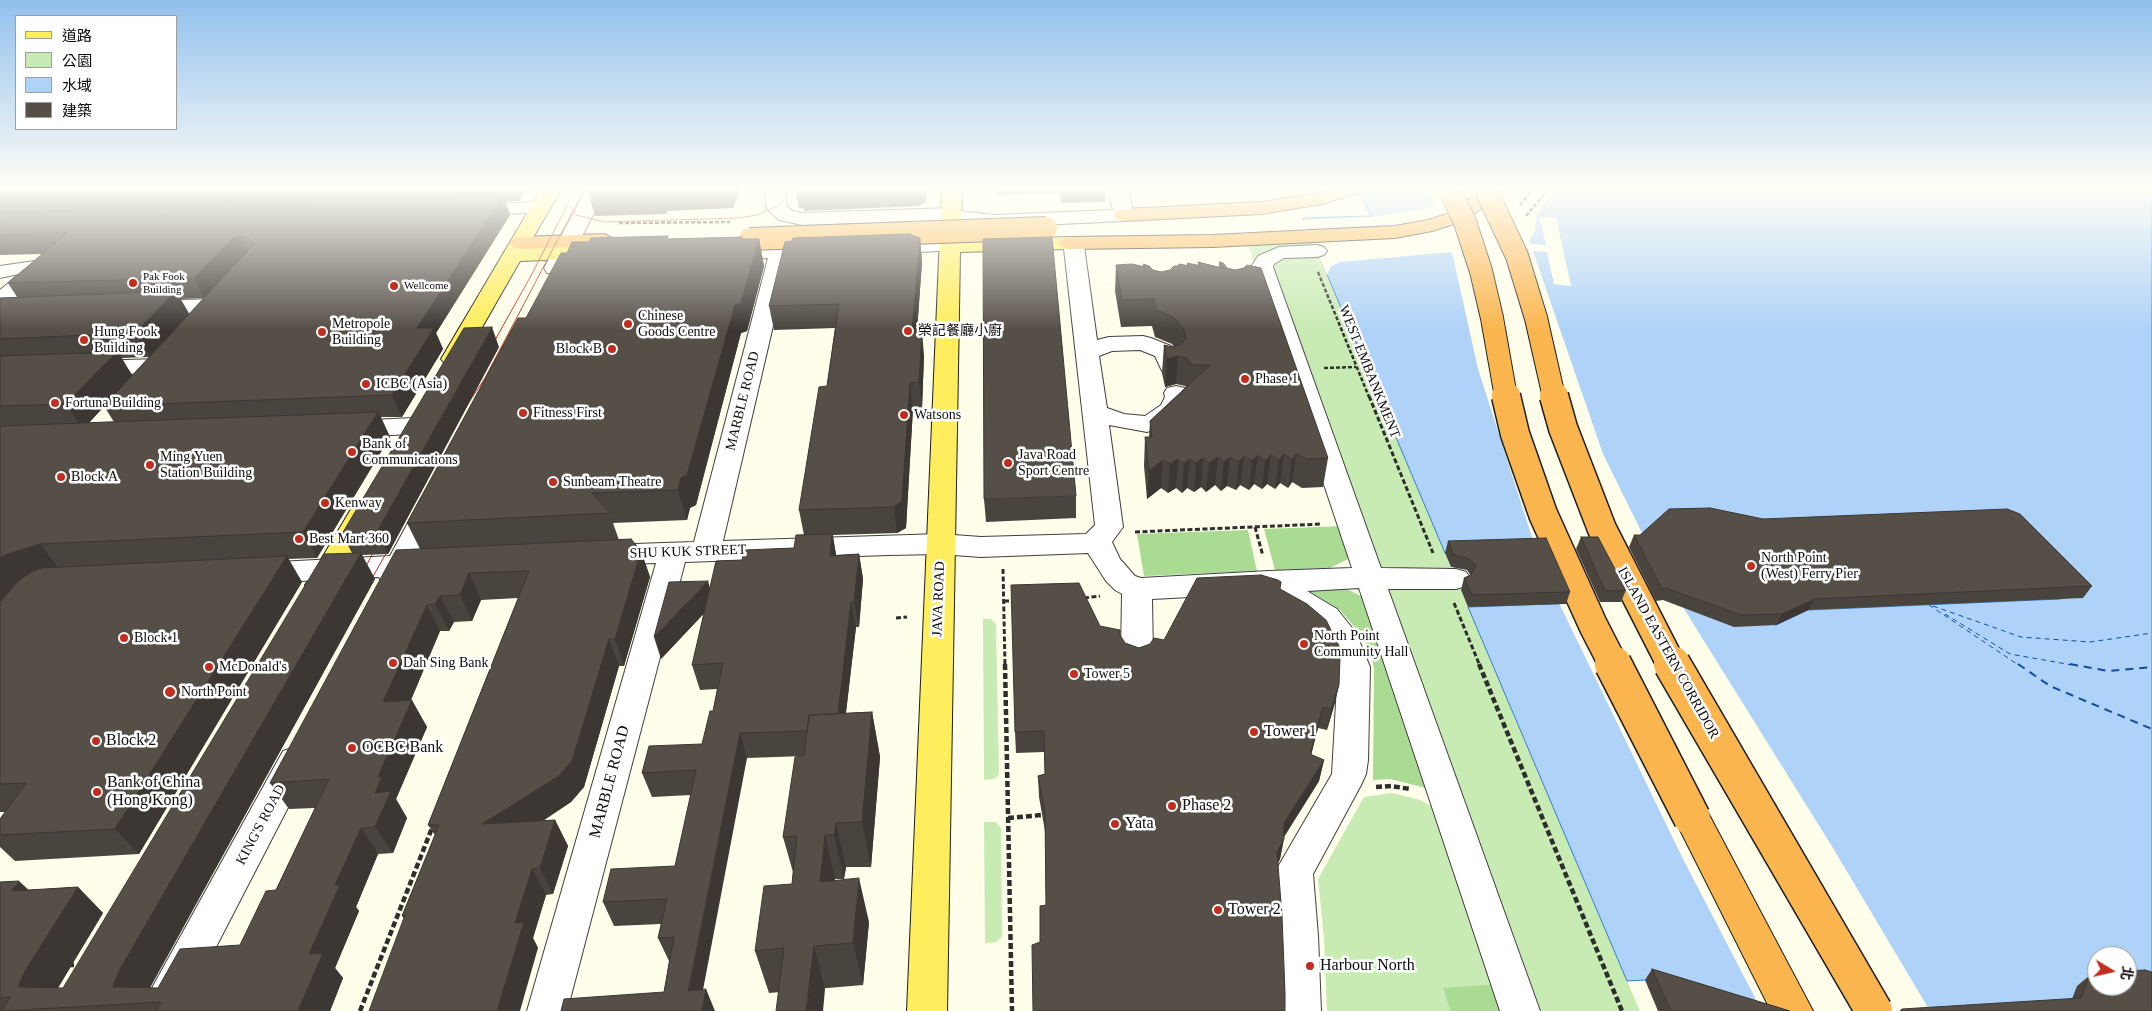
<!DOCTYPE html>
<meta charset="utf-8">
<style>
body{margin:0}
#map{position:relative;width:2152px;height:1011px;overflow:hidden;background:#fffeeb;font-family:"Times New Roman","Noto Sans TC",serif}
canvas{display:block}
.legend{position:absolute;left:15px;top:15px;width:162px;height:115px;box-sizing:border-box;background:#fff;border:1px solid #9e9e9e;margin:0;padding:6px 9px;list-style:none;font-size:15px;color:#0c0c0c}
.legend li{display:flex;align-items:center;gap:10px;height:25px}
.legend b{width:25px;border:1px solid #9e9e9e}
.north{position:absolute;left:2087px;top:946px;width:50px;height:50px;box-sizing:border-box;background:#fff;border:1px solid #9e9e9e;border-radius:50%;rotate:99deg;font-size:14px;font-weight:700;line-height:20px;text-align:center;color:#0c0c0c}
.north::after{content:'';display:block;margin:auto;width:18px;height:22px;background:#c12e1f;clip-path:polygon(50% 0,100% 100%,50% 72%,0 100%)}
</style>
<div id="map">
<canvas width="2152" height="1011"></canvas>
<ul class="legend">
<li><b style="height:6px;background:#feed5c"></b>道路</li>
<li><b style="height:14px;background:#c8eab3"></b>公園</li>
<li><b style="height:14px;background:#aed2f8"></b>水域</li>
<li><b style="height:14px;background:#554f48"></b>建築</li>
</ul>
<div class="north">北</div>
</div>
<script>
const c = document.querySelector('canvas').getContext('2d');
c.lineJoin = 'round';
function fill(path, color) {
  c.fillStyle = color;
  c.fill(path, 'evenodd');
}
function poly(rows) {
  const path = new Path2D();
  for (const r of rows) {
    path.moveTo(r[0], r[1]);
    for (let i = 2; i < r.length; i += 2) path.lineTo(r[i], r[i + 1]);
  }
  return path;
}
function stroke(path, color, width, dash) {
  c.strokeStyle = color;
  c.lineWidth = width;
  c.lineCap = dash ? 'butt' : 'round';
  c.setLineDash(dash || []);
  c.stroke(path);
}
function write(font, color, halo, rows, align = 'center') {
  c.font = font + ' "Times New Roman","Noto Sans TC",serif';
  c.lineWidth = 5;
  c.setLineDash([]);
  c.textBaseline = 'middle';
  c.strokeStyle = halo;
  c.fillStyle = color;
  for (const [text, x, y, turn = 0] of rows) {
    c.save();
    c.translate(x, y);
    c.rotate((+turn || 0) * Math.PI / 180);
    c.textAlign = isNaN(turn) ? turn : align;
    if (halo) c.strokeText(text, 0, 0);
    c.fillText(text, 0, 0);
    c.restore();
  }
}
fill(poly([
 [1284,188,1334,188,1288,199],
 [1313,243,1456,579,1640,1011,1510,1011,1443,988,1450,1011,1327,1011,1324,938,1318,879,1364,797,1392,793,1420,800,1433,807,1362,578,1248,244],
 [983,619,991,619,996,624,999,774,995,779,984,780],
 [984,822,996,822,1001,828,1002,936,997,942,985,943]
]), '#c8eab3');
fill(poly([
 [1345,526,1350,558,1330,568,1275,570,1264,529],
 [1248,530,1257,571,1144,576,1137,534],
 [1340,588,1349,590,1365,598,1426,788,1390,779,1373,780,1374,669,1371,653,1363,637,1340,610,1306,589],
 [1501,984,1510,1011,1450,1011,1443,988]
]), '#a9dc92');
const water = poly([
 [1356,188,2152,188,2152,987,2127,981,2127,956,2097,956,2097,984,2069,1009,1746,1011,1645,980,1627,981,1468,607,1663,600,1776,625,1808,610,2060,599,2070,597,1636,547,1445,553,1303,218,1371,216,1356,188]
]);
fill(water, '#aed2f8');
stroke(water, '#327cd2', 1);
fill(poly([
 [1427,188,1514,188,1506,197,1507,199,1517,188,1556,188,1536,216,1535,231,1529,241,1530,244,1546,245,1540,217,1556,218,1571,286,1554,284,1547,252,1533,251,1603,454,1646,541,1636,549,1537,553,1478,369,1452,252,1340,262,1331,266,1327,275,1313,243,1310,243,1306,232,1389,228,1386,225,1304,229,1301,220,1374,217,1435,207],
 [1663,598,1681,604,1833,848,1930,1011,1762,1011,1683,859,1558,601]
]), '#fffeeb');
stroke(poly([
 [1929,605,2020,666],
 [1933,606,2021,637,2090,642,2152,633],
 [1945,614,2010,654,2078,666]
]), '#114ea2', 1, [5, 4]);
stroke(poly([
 [2018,664,2050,686,2152,729],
 [2070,664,2108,671,2152,667]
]), '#114ea2', 2, [8, 6]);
const minor = poly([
 [587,188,607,188,563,273,555,274,547,273,544,268,587,188],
 [767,188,787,188,786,205,792,211,802,213,951,208,966,212,996,215,1113,210,1108,188,1128,188,1134,215,1131,219,1124,221,996,227,964,224,950,220,802,225,779,220,769,211,766,207,765,196,767,188],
 [541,202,548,204,551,208,548,212,471,216,464,214,461,210,464,206,471,204,541,202],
 [1069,237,1081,242,1084,246,1097,340,1109,337,1143,336,1151,338,1171,346,1180,357,1182,366,1178,371,1170,373,1162,371,1155,356,1140,350,1112,351,1099,356,1107,408,1124,414,1145,416,1161,405,1165,397,1164,393,1167,388,1176,386,1185,388,1189,397,1181,414,1169,424,1156,429,1147,432,1109,425,1123,527,1112,542,1120,559,1135,576,1141,578,1269,571,1352,568,1251,267,1258,256,1279,247,1317,245,1324,247,1327,251,1324,255,1317,257,1284,258,1274,264,1273,267,1381,568,1456,569,1466,572,1471,579,1466,586,1456,589,1388,589,1540,1011,1500,1011,1359,588,1307,591,1337,609,1356,633,1370,667,1368,760,1366,774,1361,785,1313,874,1318,936,1321,1011,1281,1011,1280,936,1275,872,1332,774,1338,667,1331,645,1315,625,1266,593,1152,599,1153,655,1148,663,1137,667,1126,663,1121,655,1122,594,1115,590,1106,581,1088,553,981,557,940,554,888,555,685,562,567,1011,527,1011,656,563,604,565,594,562,590,555,594,548,604,545,694,542,768,258,723,259,716,257,713,253,716,249,820,244,827,246,830,250,827,254,820,256,789,257,723,541,940,534,981,537,1086,534,1095,525,1064,249,1059,243,1062,239,1069,237],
 [949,240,956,242,959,246,956,250,883,254,876,252,873,248,876,244,883,242,949,240],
 [41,260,48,262,52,266,48,271,8,306,0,308,0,290,19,274,0,278,0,266,41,260],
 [213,299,221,301,224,306,221,311,213,313,147,315,139,313,136,308,139,303,147,301,213,299],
 [159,359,167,361,171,366,167,371,159,373,90,375,82,373,78,368,82,363,90,361,159,359],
 [413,418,422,421,426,426,422,431,413,434,350,437,341,434,337,429,341,424,350,421,413,418],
 [432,494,442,497,446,503,420,554,434,557,439,564,434,571,409,575,403,585,393,588,383,585,379,577,260,583,250,580,245,573,250,566,260,563,390,556,422,497,432,494],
 [295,747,307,751,312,761,183,1011,141,1011,147,997,283,751,295,747]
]);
const major = poly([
 [542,188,562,188,527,248,596,246,603,248,606,252,603,256,596,258,520,261,461,364,453,366,445,364,441,359,542,188],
 [942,188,962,188,961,240,1069,237,1076,239,1079,243,1076,247,1069,249,960,252,947,1011,907,1011,942,188],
 [364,501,374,504,378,510,330,592,320,595,310,592,305,585,310,578,354,504,364,501]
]);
const highway = poly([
 [1334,188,1365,188,1362,192,1322,204,1261,214,1124,221,1117,219,1114,215,1117,211,1124,209,1261,202,1313,194,1334,188],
 [1484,188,1506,188,1467,220,1432,231,1395,238,1212,247,1069,249,1062,247,1059,243,1062,239,1069,237,1212,235,1395,226,1428,220,1453,212,1484,188],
 [604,234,622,243,625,247,622,251,615,253,600,246,520,249,513,247,510,243,513,239,520,237,604,234],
 [1692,803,1705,807,1813,1011,1771,1011,1674,818,1679,807,1692,803]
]);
stroke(minor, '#3f3f3f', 2);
stroke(major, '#1d1d1d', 2);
stroke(highway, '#1d1d1d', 2);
stroke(poly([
 [1520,205,1534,188],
 [1526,216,1549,188],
 [619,223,730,222],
 [1318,272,1369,397],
 [1324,368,1356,367]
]), '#2e2e2e', 2.5, [4, 2]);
stroke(poly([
 [1369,396,1433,553],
 [1255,527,1263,556],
 [1135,532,1322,524],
 [1003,569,1005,666],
 [1084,598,1100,596],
 [1004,601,1016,601],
 [1454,603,1480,666],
 [896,618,907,617]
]), '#2e2e2e', 3, [5, 2.5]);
stroke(poly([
 [1005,664,1012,1011],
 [1479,664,1622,1011],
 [1376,787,1391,786,1410,789],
 [1008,818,1042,815],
 [68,965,77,965],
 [360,1011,432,828]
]), '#2e2e2e', 4.5, [6, 3]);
fill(minor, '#fff');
fill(major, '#feed5c');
fill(highway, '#fab54e');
stroke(poly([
 [570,206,576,215,605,222,738,218,757,215,776,207,785,199,788,188],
 [489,351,533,272,576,188],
 [467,405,485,378,585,188],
 [360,577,378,544],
 [366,589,393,541]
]), '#c12e1f', 1);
const highwayBridgeFar2 = poly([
 [1449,188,1465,222,1481,271,1492,318,1506,397],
 [1485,188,1517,256,1536,318,1554,397],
 [750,239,1046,228]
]);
const highwayBridgeFar1 = poly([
 [1506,396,1515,434,1543,514,1593,625,1614,666],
 [1554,396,1563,428,1602,529,1672,666]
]);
const highwayBridge = poly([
 [1613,664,1692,818],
 [1672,664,1874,1011]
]);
stroke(highwayBridgeFar2, '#1d1d1d', 24, []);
stroke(highwayBridgeFar1, '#1d1d1d', 31, []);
stroke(highwayBridge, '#1d1d1d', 39, []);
stroke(highwayBridgeFar2, '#fab54e', 22);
stroke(highwayBridgeFar1, '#fab54e', 28);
stroke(highwayBridge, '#fab54e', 36);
fill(poly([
 [0,188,527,188,519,201,505,201,510,215,436,333,443,349,402,417,381,417,390,437,317,558,288,559,302,582,139,854,15,861,0,847,0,819,5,812,0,812,0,298,17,297,8,283,42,254,0,255],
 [204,298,189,314,180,299],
 [149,357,132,376,122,358],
 [104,406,114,422,89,423],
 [587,188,741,188,733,208,667,211,666,214,595,216,587,189],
 [795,188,927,188,926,202,918,206,804,211,803,208,799,208],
 [997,188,1105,188,1105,202,1061,203,1060,193,997,195],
 [742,237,743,239,759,239,764,266,747,331,741,333,696,505,690,508,687,520,613,523,619,540,641,551,650,577,624,666,619,666,584,787,571,802,543,821,555,820,568,846,553,894,546,895,533,938,538,948,404,918,402,916,435,835,428,825,518,598,481,600,472,621,454,622,449,631,440,631,411,700,427,727,396,799,407,818,393,853,378,854,356,907,359,911,335,968,343,978,330,1011,0,1011,0,882,29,890,78,887,103,913,58,988,63,988,352,553,342,534,499,347,388,554,362,555,375,579,150,988,158,988,240,945,276,890,315,808,289,809,270,783,420,549,407,523,526,318,567,253,669,239],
 [920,238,922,262,917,332,924,356,922,408,913,408,906,528,897,533,833,535,836,555,859,554,863,579,859,627,856,627,846,713,872,712,880,757,871,867,846,867,844,879,835,879,835,880,869,922,863,985,769,993,755,951,792,884,793,872,783,837,804,756,747,758,664,992,669,961,658,938,661,924,614,926,603,902,675,866,691,795,652,797,642,773,702,744,713,711,717,689,700,690,692,665,704,613,661,659,710,589,742,560,794,548,804,535,799,510,827,386,835,328,774,330,769,306],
 [1198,262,1219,267,1219,262,1223,263,1328,458,1323,487,1302,488,1292,482,1288,488,1280,483,1275,489,1267,484,1262,489,1254,484,1249,490,1240,485,1236,490,1227,486,1221,491,1215,485,1206,492,1201,487,1194,492,1187,488,1182,493,1176,488,1168,493,1161,488,1147,499,1144,466,1145,437,1149,437,1150,421,1186,387,1185,386,1176,384,1165,387,1162,373,1164,345,1172,347,1174,347,1172,344,1155,337,1152,326,1121,327,1115,291,1116,265,1143,267,1143,264,1153,270,1161,272,1170,270,1178,266,1187,266,1187,263,1198,265],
 [1076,496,1076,518,986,522,984,499],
 [1634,535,2092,586,2083,598,1808,610,1776,625,1734,627,1663,600,1656,601,1629,547],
 [1581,537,1626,590,1621,602,1600,602,1576,549],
 [1448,541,1570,592,1566,604,1468,607,1461,590,1464,578,1471,576,1467,570,1451,567,1445,553],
 [1280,589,1339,685,1334,706,1327,730,1318,728,1311,755,1324,760,1319,781,1284,837,1280,859,1278,863,1040,942,1046,905,1045,831,1039,797,1038,776,1045,774,1044,752,1016,753,1015,732,1100,626,1120,635,1125,643,1139,648,1164,640],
 [1652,969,1790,1011,1658,1011,1645,980],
 [2090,975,2152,1011,2072,999,2077,986]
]), '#49443e');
fill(poly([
 [515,188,527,188,519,201],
 [660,188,662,188,667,211,666,214],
 [729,188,741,188,733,208],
 [916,188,927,188,926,202,918,206],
 [503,196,510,215,436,333,443,349,402,417,392,395,417,328],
 [241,236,252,256,205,298,194,278,232,239],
 [920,238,922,262,915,357,912,332],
 [759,239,764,266,747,331,741,333,696,505,690,508,687,520,678,490,735,305],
 [176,291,190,315,150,357,135,333],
 [492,327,499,347,388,554,377,532],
 [922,331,924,356,922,408,919,382],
 [117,352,133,376,83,429,66,404],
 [1178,356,1176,384,1165,387,1167,359],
 [910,383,913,408,906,528,897,533,894,507],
 [378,412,390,437,317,558,303,532],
 [1284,454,1280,483,1275,489,1279,460],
 [1296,454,1292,482,1288,488,1292,460],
 [1258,455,1254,484,1249,490,1252,461],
 [1271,455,1267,484,1262,489,1265,461],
 [1244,456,1240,485,1236,490,1239,462],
 [1218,457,1215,485,1206,492,1209,463],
 [1230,457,1227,486,1221,491,1224,462],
 [1203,458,1201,487,1194,492,1196,463],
 [1178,459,1176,488,1168,493,1170,464],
 [1190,459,1187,488,1182,493,1184,464],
 [1163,460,1161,488,1147,499,1149,471],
 [832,534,837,559,830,556],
 [40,544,60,570,0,606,0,558,8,554],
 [641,551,650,577,624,666,615,639],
 [361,553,375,579,145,996,113,987,119,971],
 [859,554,863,579,859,627,854,602],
 [287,556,302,582,139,854,115,829],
 [469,573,481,600,472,621,460,595],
 [708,581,714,603,661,659,654,637],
 [440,596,454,622,449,631,435,604],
 [1815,599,1808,610,1776,625,1782,614],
 [851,602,856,627,841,754,836,729],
 [427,605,440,631,399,728,383,702],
 [609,639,619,666,584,787,571,802,497,850,482,824],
 [1339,685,1334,706,1327,730,1331,709],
 [412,700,427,727,396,799,407,818,393,853,375,827,375,793,378,777],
 [1323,707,1318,728,1306,775,1310,754],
 [872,712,880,757,871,867,862,822],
 [740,733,747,758,699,1011,688,991],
 [1324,760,1319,781,1280,843,1284,823],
 [555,820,568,846,553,894,540,868],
 [836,823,846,867,844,879,834,835],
 [361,828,378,854,356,907,359,911,335,968,343,978,330,1011,298,1011,309,954,335,885],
 [825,835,835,879,831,925,820,882],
 [1284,839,1280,859,1273,872,1277,852],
 [532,869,546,895,533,938,538,948,520,1011,497,1011,515,923],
 [859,878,869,922,863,985,853,943],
 [19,881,47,907,12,891],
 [78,887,103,913,53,996,18,987,25,971],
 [814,946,825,989,823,1011,806,1011],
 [706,989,715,1011,702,1011]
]), '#3c3732');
const building = poly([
 [0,188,315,188,0,198,0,188],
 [587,188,613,188,587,189,587,188],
 [503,196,417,328,434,328,392,395,104,406,253,245,253,243,248,238,241,236,232,239,194,278,8,283,68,232,0,235,0,214,503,196],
 [909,234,920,238,912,332,922,331,919,382,910,383,902,501,894,507,799,510,819,387,827,386,839,304,769,306,785,242,792,241,793,238,909,234],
 [668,236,667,239,742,237,741,239,759,239,741,303,735,305,687,475,681,478,678,490,592,493,610,513,407,523,518,318,526,318,561,253,567,253,572,242,589,242,591,238,668,236],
 [1052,237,1076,496,984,499,983,239,1052,237],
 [1198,262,1225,269,1219,262,1223,263,1227,268,1235,270,1244,268,1247,265,1261,268,1328,458,1307,459,1296,454,1292,460,1284,454,1279,460,1271,455,1265,461,1258,455,1252,461,1244,456,1239,462,1230,457,1224,462,1218,457,1209,463,1203,458,1196,463,1190,459,1184,464,1178,459,1170,464,1163,460,1149,471,1145,437,1152,437,1150,421,1210,365,1191,365,1187,358,1178,356,1167,359,1164,345,1172,347,1181,345,1186,338,1183,328,1173,317,1156,310,1154,299,1122,300,1116,265,1132,264,1145,267,1143,264,1149,266,1153,270,1161,272,1170,270,1174,266,1178,266,1179,264,1189,266,1187,263,1201,266,1198,262],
 [176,291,135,333,0,339,0,298,176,291],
 [492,327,377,532,342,534,464,328,492,327],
 [117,352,66,404,0,406,0,356,117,352],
 [378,412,303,532,40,544,8,554,0,558,0,426,378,412],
 [1710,508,1763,519,2007,509,2020,514,2092,586,1815,599,1782,614,1741,615,1668,589,1662,589,1634,535,1640,535,1669,509,1710,508],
 [832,534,830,556,859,554,854,602,851,602,838,714,809,715,807,731,740,733,688,991,706,989,702,1011,561,1011,564,999,664,992,674,937,658,938,667,899,603,902,611,869,675,866,696,770,642,773,649,746,702,744,710,711,713,711,723,663,692,665,716,561,742,560,744,550,794,548,796,535,832,534],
 [1581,537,1598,537,1626,590,1605,591,1581,537],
 [1546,538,1570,592,1472,595,1464,578,1471,575,1476,566,1470,559,1454,555,1448,541,1546,538],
 [631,539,641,551,615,639,609,639,572,761,559,776,482,824,555,820,540,868,532,869,515,923,524,922,497,1011,369,1011,405,915,402,916,439,825,428,825,529,571,469,573,460,595,440,596,435,604,427,605,383,702,412,700,378,777,382,777,375,793,391,791,375,827,361,828,335,885,340,885,309,954,323,953,298,1011,156,1011,161,1002,2,1011,10,997,0,998,0,882,19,881,12,891,78,887,25,971,18,987,63,988,324,554,361,553,119,971,113,987,158,988,180,949,240,945,266,891,276,890,329,779,270,783,396,550,631,539],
 [287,556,115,829,0,835,0,819,26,783,0,784,0,602,19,580,31,572,42,568,287,556],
 [1261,575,1278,580,1281,582,1280,589,1307,604,1326,620,1340,648,1340,657,1339,685,1331,709,1323,707,1310,754,1324,760,1284,823,1284,839,1277,852,1282,916,1285,993,1285,1011,1033,1011,1032,945,1040,942,1040,906,1046,905,1045,813,1038,776,1045,774,1044,731,1015,732,1011,585,1079,583,1100,626,1120,630,1120,635,1125,643,1139,648,1150,644,1154,638,1164,640,1197,578,1261,575],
 [708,581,654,637,669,582,708,581],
 [872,712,862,822,836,823,834,835,825,835,820,882,859,878,853,943,814,946,806,1011,776,1011,784,948,755,951,764,886,792,884,797,836,783,837,795,757,804,756,809,715,872,712],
 [1652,969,1790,1011,1671,1011,1652,969],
 [2145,970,2152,972,2152,1011,1900,1011,1902,1009,2081,998,2090,975,2097,974,2097,986,2127,986,2127,971,2145,970]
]);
fill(building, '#554f48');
stroke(building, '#3c3732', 1);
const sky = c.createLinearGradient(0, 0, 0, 330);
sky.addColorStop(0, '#91c0ee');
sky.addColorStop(0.57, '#fffff6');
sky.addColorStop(1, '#fffff600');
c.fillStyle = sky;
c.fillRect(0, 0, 2152, 330);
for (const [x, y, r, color] of [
 [133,283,5,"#c12e1f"],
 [394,286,5,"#c12e1f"],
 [628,324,5,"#c12e1f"],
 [908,331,5,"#c12e1f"],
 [322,332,5,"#c12e1f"],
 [84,340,5,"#c12e1f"],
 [612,349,5,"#c12e1f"],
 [1245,379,5,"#c12e1f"],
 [366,384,5,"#c12e1f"],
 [55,403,5,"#c12e1f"],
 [523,413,5,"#c12e1f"],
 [904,415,5,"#c12e1f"],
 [352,452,5,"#c12e1f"],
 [1008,463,5,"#c12e1f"],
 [150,465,5,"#c12e1f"],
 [61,477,5,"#c12e1f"],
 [553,482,5,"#c12e1f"],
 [325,503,5,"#c12e1f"],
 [299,539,5,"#c12e1f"],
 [1751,566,5,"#c12e1f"],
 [124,638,5,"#c12e1f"],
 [1304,644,5,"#c12e1f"],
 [393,663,5,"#c12e1f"],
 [209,667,5,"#c12e1f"],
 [1074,674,5,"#c12e1f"],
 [170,692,6,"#c12e1f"],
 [1254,732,5,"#c12e1f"],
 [96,741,5,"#c12e1f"],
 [352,748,5,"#c12e1f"],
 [97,792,5,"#c12e1f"],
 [1172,806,5,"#c12e1f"],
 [1115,824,5,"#c12e1f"],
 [1218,910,5,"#c12e1f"],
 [1310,966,5,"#c12e1f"]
]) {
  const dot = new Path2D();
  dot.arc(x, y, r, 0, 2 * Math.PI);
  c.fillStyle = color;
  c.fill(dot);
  stroke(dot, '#fff', 2);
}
write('11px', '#0c0c0c', '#fff', [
 ["Pak Fook",143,277],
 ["Building",143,290],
 ["Wellcome",404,286]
], 'left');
write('14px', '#0c0c0c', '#fff', [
 ["Chinese",638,316],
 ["Goods Centre",638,332],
 ["Metropole",332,324],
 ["Building",332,340],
 ["榮記餐廳小廚",918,331],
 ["Hung Fook",94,332],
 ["Building",94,348],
 ["Block B",602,349,"right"],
 ["Phase 1",1255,379],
 ["ICBC (Asia)",376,384],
 ["Fortuna Building",65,403],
 ["Fitness First",533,413],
 ["Watsons",914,415],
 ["Bank of",362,444],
 ["Communications",362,460],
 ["Java Road",1018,455],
 ["Sport Centre",1018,471],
 ["Ming Yuen",160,457],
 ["Station Building",160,473],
 ["Block A",71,477],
 ["Sunbeam Theatre",563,482],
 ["Kenway",335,503],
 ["Best Mart 360",309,539],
 ["North Point",1761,558],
 ["(West) Ferry Pier",1761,574],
 ["North Point",1314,636],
 ["Community Hall",1314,652],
 ["Block 1",134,638],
 ["Dah Sing Bank",403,663],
 ["McDonald's",219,667],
 ["Tower 5",1084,674],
 ["North Point",181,692]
], 'left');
write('14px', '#0c0c0c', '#fff', [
 ["WEST EMBANKMENT",1369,372,68],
 ["MARBLE ROAD",743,401,-76],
 ["SHU KUK STREET",688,552,-2],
 ["JAVA ROAD",939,599,-88],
 ["ISLAND EASTERN CORRIDOR",1668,653,61],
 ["KING'S ROAD",261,825,-62]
]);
write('16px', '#0c0c0c', '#fff', [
 ["Tower 1",1264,732],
 ["Block 2",106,741],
 ["OCBC Bank",362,748],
 ["Bank of China",107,783],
 ["(Hong Kong)",107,801],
 ["Phase 2",1182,806],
 ["Yata",1125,824],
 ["Tower 2",1228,910],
 ["Harbour North",1320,966]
], 'left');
write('16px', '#0c0c0c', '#fff', [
 ["MARBLE ROAD",610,782,-75]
]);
</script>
